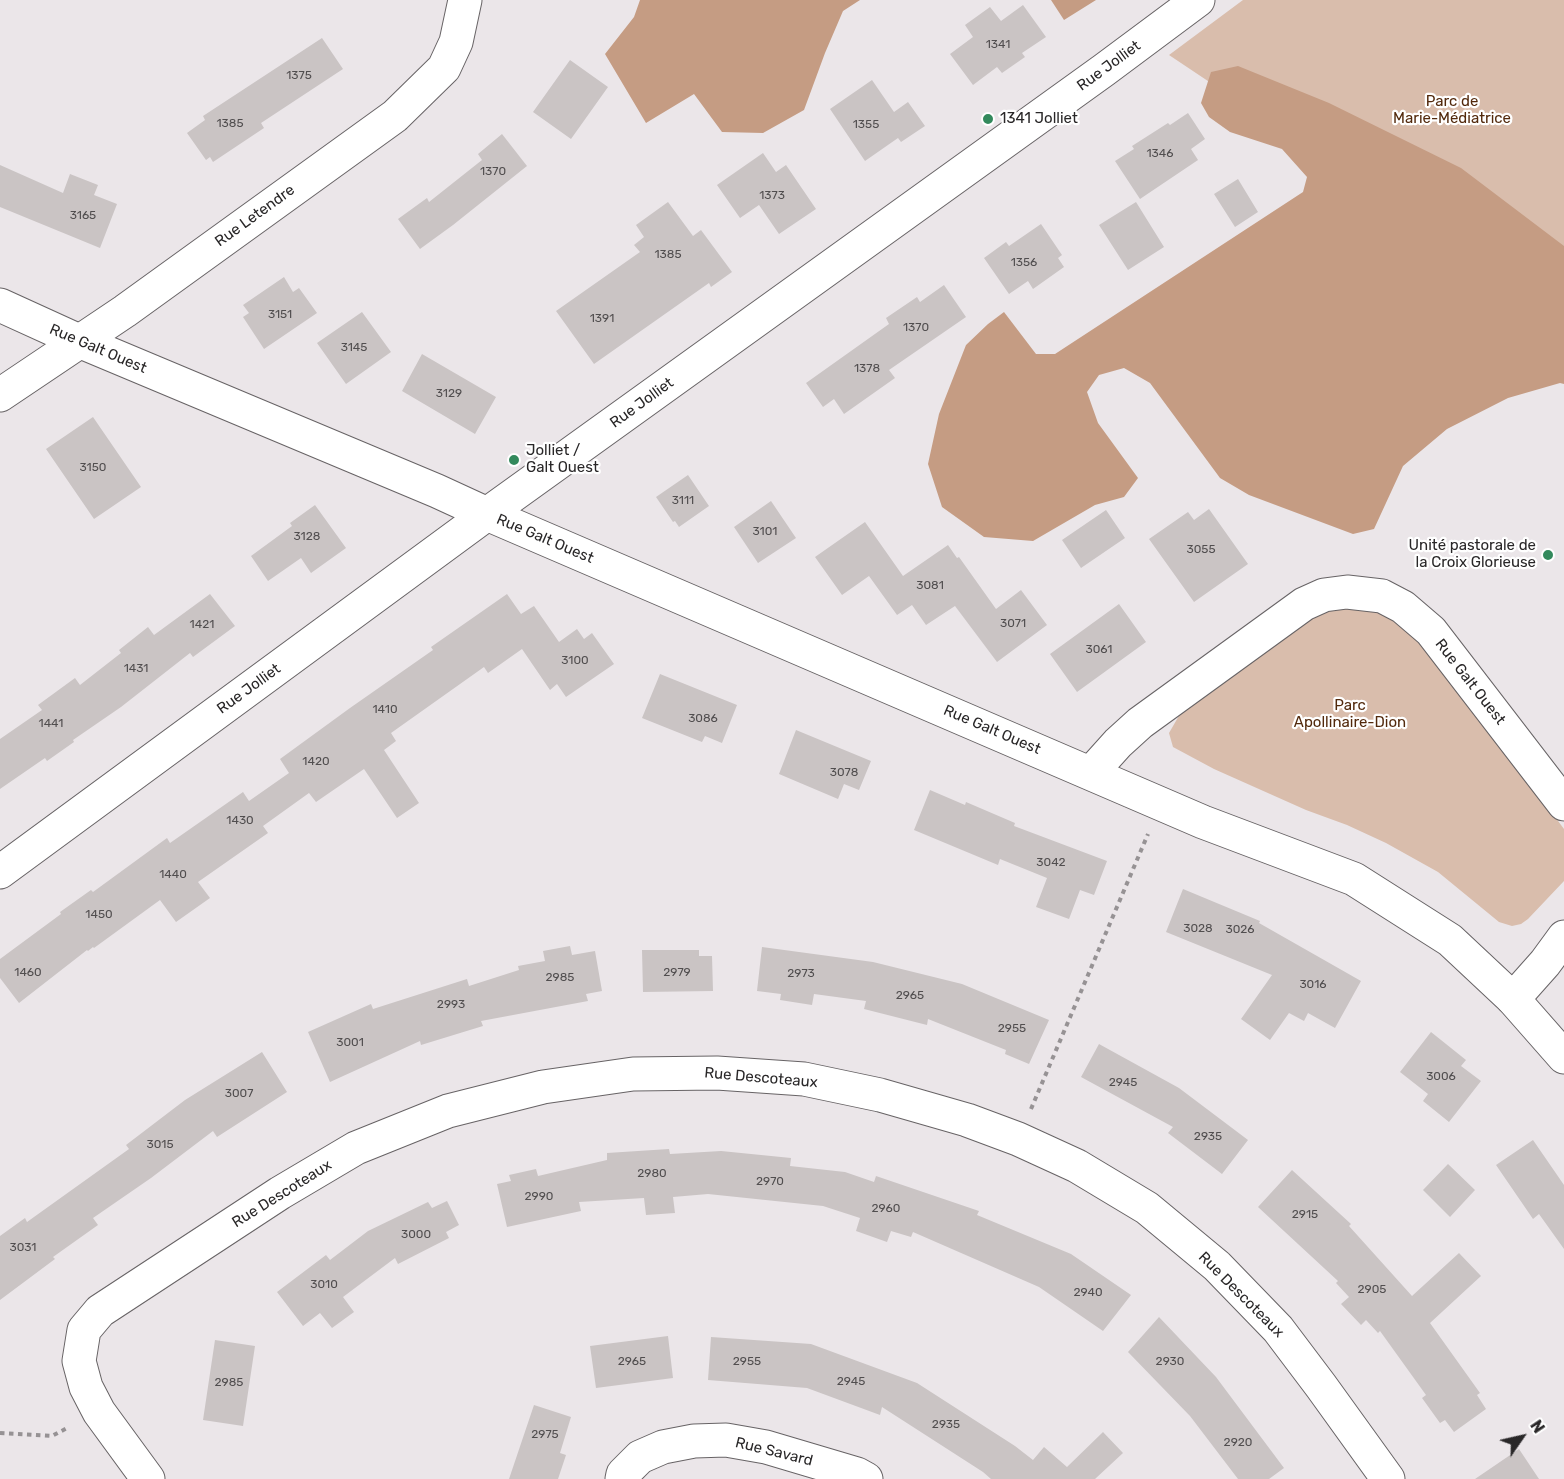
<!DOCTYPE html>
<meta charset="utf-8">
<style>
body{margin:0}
#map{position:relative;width:1564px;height:1479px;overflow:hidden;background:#ebe6e9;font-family:Rubik,sans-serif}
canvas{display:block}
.north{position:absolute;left:1492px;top:1407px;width:60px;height:60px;-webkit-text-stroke:4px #fff;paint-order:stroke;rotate:56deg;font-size:16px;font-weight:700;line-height:24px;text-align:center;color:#292728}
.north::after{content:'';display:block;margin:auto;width:21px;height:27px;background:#292728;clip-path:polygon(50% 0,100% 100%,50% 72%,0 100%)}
</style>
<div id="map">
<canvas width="1564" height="1479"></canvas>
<div class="north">N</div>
</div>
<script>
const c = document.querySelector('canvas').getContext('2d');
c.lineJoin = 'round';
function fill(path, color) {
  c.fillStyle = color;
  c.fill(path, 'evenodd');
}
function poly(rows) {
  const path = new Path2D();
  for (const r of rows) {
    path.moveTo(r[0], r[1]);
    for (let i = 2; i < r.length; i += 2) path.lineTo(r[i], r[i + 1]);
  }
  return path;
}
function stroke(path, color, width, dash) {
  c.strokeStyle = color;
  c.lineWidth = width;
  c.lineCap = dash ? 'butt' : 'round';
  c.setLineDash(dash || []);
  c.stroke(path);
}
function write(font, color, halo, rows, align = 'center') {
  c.font = font + ' Rubik,sans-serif';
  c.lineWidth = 4.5;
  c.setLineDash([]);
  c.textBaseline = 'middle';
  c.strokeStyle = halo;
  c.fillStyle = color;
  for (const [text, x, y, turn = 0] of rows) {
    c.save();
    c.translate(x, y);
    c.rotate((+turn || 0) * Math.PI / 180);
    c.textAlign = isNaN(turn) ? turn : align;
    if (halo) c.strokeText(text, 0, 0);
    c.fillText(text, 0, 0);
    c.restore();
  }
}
fill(poly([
 [1243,0,1564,0,1564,319,1169,55],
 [1344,604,1382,609,1421,637,1564,829,1564,881,1528,919,1521,924,1512,926,1499,922,1438,872,1386,843,1347,825,1306,810,1214,769,1173,747,1169,733,1180,714,1309,617]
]), '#d9bdac');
fill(poly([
 [640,0,860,0,843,11,825,53,804,110,763,133,722,132,694,94,646,123,605,54,634,17],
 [1051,0,1096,0,1064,20],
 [1238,66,1329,103,1461,168,1564,246,1564,384,1560,383,1508,398,1447,429,1403,466,1374,529,1353,534,1249,495,1220,478,1150,383,1124,368,1099,375,1087,392,1098,423,1138,478,1124,497,1095,505,1033,541,984,537,942,507,928,464,939,414,966,345,988,324,1004,312,1036,354,1055,354,1303,192,1307,177,1282,149,1230,132,1209,117,1201,103,1211,72]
]), '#c59c83');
fill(poly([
 [1023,5,1046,37,1022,53,1025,57,1002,73,997,67,973,85,950,54,973,37,965,25,990,7,1001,21],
 [322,38,343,69,261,123,264,128,213,162,210,157,206,160,187,133,205,120,203,116],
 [570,60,608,87,571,139,533,112],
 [872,80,894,112,908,102,925,126,901,142,898,138,865,161,830,109],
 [1188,113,1205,139,1191,149,1198,160,1140,199,1115,161,1134,149,1132,146,1168,123,1170,125],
 [502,134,527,166,453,225,420,249,398,219,427,198,429,202,482,160,478,154],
 [763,153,776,172,786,165,816,209,779,234,759,205,740,218,717,185],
 [0,165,63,193,70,174,98,185,94,195,117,204,100,248,0,207],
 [1238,179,1258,212,1235,227,1214,194],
 [668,202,693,236,701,230,732,272,711,287,709,283,594,364,556,311,640,252,634,245,644,237,636,225],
 [1136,202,1164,247,1128,270,1099,225],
 [1041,224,1062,255,1058,258,1064,267,1033,289,1028,281,1009,294,984,258,1006,242,1009,246],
 [284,277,293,292,299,288,317,313,264,349,243,317,249,313,243,305],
 [944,285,966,317,889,370,895,378,844,414,834,399,823,407,806,383,889,324,886,318,917,297,920,302],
 [362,312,391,352,346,384,317,343],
 [422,354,496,397,475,434,402,391],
 [93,417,141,487,94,519,46,449],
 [688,475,709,506,679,527,675,521,673,522,656,497],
 [771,501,796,538,758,563,734,527],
 [315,505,346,548,311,573,301,558,268,581,251,556,292,526,290,523],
 [1209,509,1248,564,1194,602,1149,539,1188,512,1194,520],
 [1106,510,1125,538,1081,568,1062,540],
 [865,522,903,576,948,545,957,558,959,557,996,609,1021,590,1047,625,997,662,955,606,926,625,912,605,897,615,869,576,842,595,815,557],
 [210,594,235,626,193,657,190,653,121,707,73,740,74,742,47,761,45,758,0,789,0,739,42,710,38,705,75,678,80,685,121,653,119,650,148,627,154,635],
 [507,594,521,614,534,606,559,642,577,629,584,639,592,633,614,664,566,697,557,684,550,690,522,649,488,673,484,667,391,733,396,741,384,750,419,803,397,818,364,769,316,802,309,793,263,826,268,833,198,882,210,898,176,922,160,900,94,948,93,947,88,951,87,950,19,1003,0,978,0,959,61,914,60,912,91,890,93,892,167,838,170,843,243,792,249,801,289,773,280,759,350,708,433,650,431,647],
 [1119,604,1146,642,1077,692,1050,654],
 [660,674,737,705,722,743,705,736,702,742,642,718],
 [796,730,871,761,859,790,844,784,838,799,779,774],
 [930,790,965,805,966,802,1015,823,1014,826,1107,861,1094,895,1080,890,1069,919,1036,907,1047,878,1000,859,998,865,914,830],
 [1183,889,1260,921,1259,923,1361,981,1335,1028,1308,1013,1304,1021,1289,1013,1270,1040,1241,1019,1272,975,1166,932],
 [570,946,572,955,595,951,602,991,586,994,588,1001,481,1021,483,1026,421,1045,420,1041,330,1082,308,1032,371,1004,373,1009,467,979,469,986,519,970,518,966,545,961,543,951],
 [762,947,873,962,962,984,1049,1020,1029,1064,1005,1054,1006,1050,928,1019,927,1025,864,1009,866,1001,814,994,812,1005,780,1000,781,994,757,991],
 [642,950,699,950,699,956,712,956,713,991,643,992],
 [1431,1032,1466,1060,1461,1066,1481,1081,1449,1122,1423,1101,1428,1094,1400,1072],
 [1099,1044,1179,1088,1248,1140,1222,1174,1168,1133,1173,1127,1081,1077],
 [262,1052,287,1092,217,1137,213,1131,151,1178,93,1218,98,1225,53,1257,55,1259,0,1300,0,1236,25,1218,27,1222,129,1149,126,1145,185,1100],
 [1533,1140,1564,1185,1564,1249,1539,1214,1533,1219,1496,1165],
 [669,1149,670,1154,721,1151,791,1158,790,1166,845,1172,874,1182,876,1176,979,1211,977,1215,1071,1254,1131,1295,1103,1331,1039,1287,913,1232,911,1237,891,1231,887,1242,856,1231,860,1218,823,1206,708,1194,673,1197,675,1213,646,1215,644,1198,579,1202,581,1211,507,1227,497,1184,511,1181,509,1175,536,1169,538,1176,607,1160,607,1153],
 [1448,1164,1475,1190,1450,1217,1423,1190],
 [1292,1170,1351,1224,1349,1226,1412,1296,1459,1253,1481,1276,1430,1323,1480,1393,1477,1395,1486,1409,1454,1432,1445,1420,1440,1423,1422,1398,1426,1395,1380,1331,1378,1333,1366,1320,1361,1325,1341,1304,1349,1297,1336,1283,1338,1281,1258,1207],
 [447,1201,459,1225,446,1232,449,1238,398,1264,395,1258,343,1297,354,1312,332,1328,320,1313,303,1326,277,1292,326,1255,330,1260,368,1231,428,1202,432,1208],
 [1159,1317,1216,1377,1284,1468,1269,1479,1238,1479,1190,1416,1128,1352],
 [668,1336,673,1378,596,1388,590,1346],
 [711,1337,811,1344,917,1383,1015,1446,1033,1460,1044,1447,1067,1467,1103,1432,1123,1453,1095,1479,991,1479,983,1472,882,1407,880,1415,807,1388,708,1380],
 [215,1340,255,1346,243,1426,203,1420],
 [534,1405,571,1417,560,1453,566,1455,558,1479,509,1479],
 [1519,1449,1539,1479,1475,1479]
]), '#cac4c4');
const minor = poly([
 [0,395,125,311,395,116,444,68,456,42,465,0],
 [1091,773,1118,743,1140,723,1304,604,1324,595,1347,592,1382,596,1403,607,1431,631,1564,804],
 [0,872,487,514,1104,70,1198,0],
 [1513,999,1545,963,1564,937],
 [148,1479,99,1412,86,1387,79,1361,84,1330,100,1311,280,1193,356,1148,448,1111,543,1087,633,1074,717,1073,804,1079,880,1095,967,1120,1018,1139,1077,1166,1147,1208,1217,1266,1278,1329,1321,1386,1388,1479],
 [622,1479,623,1474,640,1457,663,1447,694,1441,726,1440,766,1447,857,1474,866,1479]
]);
const tertiary = poly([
 [0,305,79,341,437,491,487,514,1203,822,1354,879,1450,940,1513,999,1564,1057]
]);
stroke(minor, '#676365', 35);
stroke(tertiary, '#676365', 35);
stroke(poly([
 [1031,1109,1148,834],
 [0,1433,52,1436,69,1427]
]), '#969294', 4, [4.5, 4.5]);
stroke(minor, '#fff', 33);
stroke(tertiary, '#fff', 33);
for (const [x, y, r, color] of [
 [988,119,6,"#33895c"],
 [514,460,6,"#33895c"],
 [1548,555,6,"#33895c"]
]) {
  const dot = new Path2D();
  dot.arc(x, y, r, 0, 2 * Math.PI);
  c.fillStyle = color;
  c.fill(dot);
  stroke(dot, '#fff', 2);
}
write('12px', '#514e4f', null, [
 ["1341",998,45],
 ["1375",299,76],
 ["1385",230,124],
 ["1355",866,125],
 ["1346",1160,154],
 ["1370",493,172],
 ["1373",772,196],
 ["3165",83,216],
 ["1385",668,255],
 ["1356",1024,263],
 ["3151",280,315],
 ["1391",602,319],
 ["1370",916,328],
 ["3145",354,348],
 ["1378",867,369],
 ["3129",449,394],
 ["3150",93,468],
 ["3111",683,501],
 ["3101",765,532],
 ["3128",307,537],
 ["3055",1201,550],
 ["3081",930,586],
 ["3071",1013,624],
 ["1421",202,625],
 ["3061",1099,650],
 ["3100",575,661],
 ["1431",136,669],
 ["1410",385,710],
 ["3086",703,719],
 ["1441",51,724],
 ["1420",316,762],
 ["3078",844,773],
 ["1430",240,821],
 ["3042",1051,863],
 ["1440",173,875],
 ["1450",99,915],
 ["3028",1198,929],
 ["3026",1240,930],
 ["1460",28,973],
 ["2979",677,973],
 ["2973",801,974],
 ["2985",560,978],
 ["3016",1313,985],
 ["2965",910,996],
 ["2993",451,1005],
 ["2955",1012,1029],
 ["3001",350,1043],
 ["3006",1441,1077],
 ["2945",1123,1083],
 ["3007",239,1094],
 ["2935",1208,1137],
 ["3015",160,1145],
 ["2980",652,1174],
 ["2970",770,1182],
 ["2990",539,1197],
 ["2960",886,1209],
 ["2915",1305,1215],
 ["3000",416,1235],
 ["3031",23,1248],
 ["3010",324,1285],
 ["2905",1372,1290],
 ["2940",1088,1293],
 ["2965",632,1362],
 ["2955",747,1362],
 ["2930",1170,1362],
 ["2945",851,1382],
 ["2985",229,1383],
 ["2935",946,1425],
 ["2975",545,1435],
 ["2920",1238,1443]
]);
write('15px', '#292728', '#fff', [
 ["Rue Jolliet",1109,66,-36],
 ["Rue Letendre",255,216,-36],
 ["Rue Galt Ouest",98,349,23],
 ["Rue Jolliet",642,403,-36],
 ["Rue Galt Ouest",545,539,23],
 ["Rue Galt Ouest",1470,682,52],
 ["Rue Jolliet",249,689,-36],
 ["Rue Galt Ouest",992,730,23],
 ["Rue Descoteaux",761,1078,5],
 ["Rue Descoteaux",282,1194,-32],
 ["Rue Descoteaux",1241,1295,45],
 ["Rue Savard",774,1452,14]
]);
write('15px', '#52290c', '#fff', [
 ["Parc de",1452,102],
 ["Marie-Médiatrice",1452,119],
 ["Parc",1350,706],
 ["Apollinaire-Dion",1350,723]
]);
write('15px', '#292728', '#fff', [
 ["1341 Jolliet",1000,119],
 ["Jolliet /",526,451],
 ["Galt Ouest",526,468],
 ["Unité pastorale de",1536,546,"right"],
 ["la Croix Glorieuse",1536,563,"right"]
], 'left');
</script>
